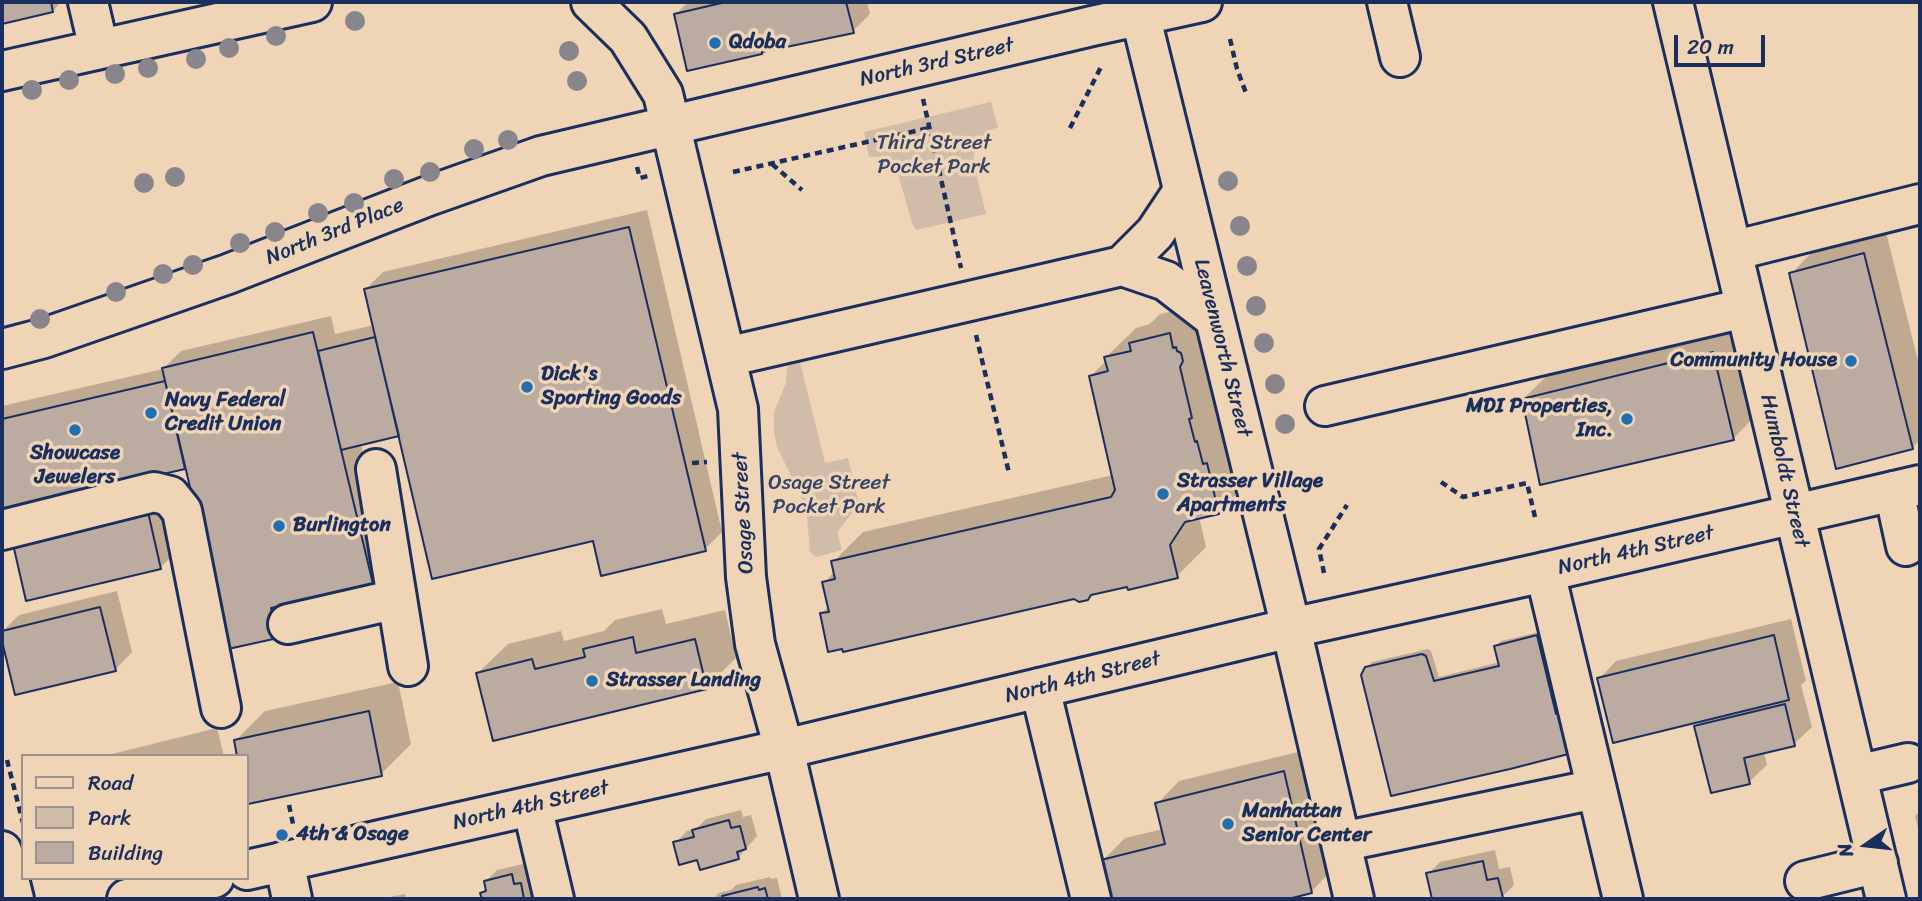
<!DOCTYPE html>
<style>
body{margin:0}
#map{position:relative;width:1922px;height:901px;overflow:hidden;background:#efd4b6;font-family:Sriracha,sans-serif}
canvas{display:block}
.frame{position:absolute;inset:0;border:4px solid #1b2f5e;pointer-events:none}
.legend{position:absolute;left:21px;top:754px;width:228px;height:126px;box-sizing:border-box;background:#efd4b6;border:2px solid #9a9293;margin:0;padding:9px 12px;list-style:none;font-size:21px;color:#1b2f5e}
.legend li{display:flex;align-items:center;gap:14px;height:35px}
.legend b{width:35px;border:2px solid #9a9293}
.north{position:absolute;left:1831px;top:810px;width:70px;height:70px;-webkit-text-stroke:5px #efd4b6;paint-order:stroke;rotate:256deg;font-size:19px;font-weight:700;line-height:28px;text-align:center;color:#1b2f5e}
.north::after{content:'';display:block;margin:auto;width:24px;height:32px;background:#1b2f5e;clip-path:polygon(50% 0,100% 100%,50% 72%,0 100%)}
.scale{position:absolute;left:1674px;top:35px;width:91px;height:32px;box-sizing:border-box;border:4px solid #1b2f5e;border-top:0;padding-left:9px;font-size:21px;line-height:24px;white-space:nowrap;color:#1b2f5e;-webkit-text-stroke:5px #efd4b6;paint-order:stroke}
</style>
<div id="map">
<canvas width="1922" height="901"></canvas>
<div class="frame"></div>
<ul class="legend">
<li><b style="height:9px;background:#efd4b6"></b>Road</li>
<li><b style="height:19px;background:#d0bca9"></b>Park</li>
<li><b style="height:19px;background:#bbaba0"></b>Building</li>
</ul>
<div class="north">N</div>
<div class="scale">20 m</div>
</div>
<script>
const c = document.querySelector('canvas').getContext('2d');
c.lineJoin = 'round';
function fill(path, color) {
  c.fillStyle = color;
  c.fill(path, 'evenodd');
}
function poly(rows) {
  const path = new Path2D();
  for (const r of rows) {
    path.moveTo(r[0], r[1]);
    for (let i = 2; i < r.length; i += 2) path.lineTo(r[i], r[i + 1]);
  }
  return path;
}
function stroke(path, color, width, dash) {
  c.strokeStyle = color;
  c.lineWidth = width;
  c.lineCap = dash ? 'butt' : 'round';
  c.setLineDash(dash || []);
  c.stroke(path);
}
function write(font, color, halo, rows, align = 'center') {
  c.font = font + ' Sriracha,sans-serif';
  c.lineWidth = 7;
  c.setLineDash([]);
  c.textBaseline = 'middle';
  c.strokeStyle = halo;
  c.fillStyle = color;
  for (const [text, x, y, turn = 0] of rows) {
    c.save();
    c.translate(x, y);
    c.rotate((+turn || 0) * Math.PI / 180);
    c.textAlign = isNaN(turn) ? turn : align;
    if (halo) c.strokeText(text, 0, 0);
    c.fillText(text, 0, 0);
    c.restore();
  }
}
fill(poly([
 [991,102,998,127,987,131,981,138,976,146,974,156,974,164,986,214,916,230,912,223,897,170,889,161,876,157,869,157,864,132],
 [799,358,825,463,848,458,858,500,856,508,837,532,842,550,816,557,810,552,807,516,799,492,777,447,774,431,774,412,786,383,787,370,790,360]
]), '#d0bca9');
fill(poly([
 [2,2,61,2,53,11,2,22],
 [688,2,867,2,870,14,853,31,676,14],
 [647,210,722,532,705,549,594,539,400,434,361,444,389,565,372,583,290,602,295,619,277,636,187,467,2,509,2,406,163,369,181,351,331,316,335,334,374,325,366,289,383,272],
 [1886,232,1920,369,1920,440,1912,448,1791,274,1813,251],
 [1200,305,1247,483,1218,513,1199,517,1206,547,1177,576,1075,597,821,614,829,606,824,583,835,571,833,562,863,532,1113,475,1091,376,1107,360,1106,357,1136,328,1150,324,1160,314],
 [1742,323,1762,409,1733,439,1523,399,1553,370],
 [162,483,178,550,161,567,12,532],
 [117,591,132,652,115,670,16,693,2,632,19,615],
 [662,609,666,624,725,610,736,658,706,688,478,673,508,644,561,631,564,641,604,631,615,620],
 [1791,619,1806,681,1801,685,1812,727,1794,744,1764,752,1767,765,1749,782,1696,727,1704,719,1599,679,1616,661],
 [1543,631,1585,744,1363,672,1372,662,1428,649,1431,651,1439,677,1500,662,1496,646,1501,641],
 [398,682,411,744,381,774,249,802,247,791,247,756,236,740,265,711],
 [217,728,224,756,104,756],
 [1306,750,1333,869,1311,892,1281,899,1112,899,1103,860,1125,838,1163,829,1157,804,1179,781],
 [741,810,743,817,751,815,757,836,738,858,698,858,675,843,687,831,697,828,706,819],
 [1920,811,1920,836,1915,816],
 [1495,850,1499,869,1510,867,1514,885,1502,897,1491,899,1434,899,1428,874,1440,862],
 [523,864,526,873,532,872,541,899,484,899,482,893,487,888,486,881,497,870],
 [770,877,770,879,777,878,782,899,713,899,719,893,731,890,736,885],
 [405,894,406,899,379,899]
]), '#0003');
const building = poly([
 [2,2,51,2,53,12,2,24,2,2],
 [726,2,846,2,854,33,762,52,762,54,687,71,674,14,726,2],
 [629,227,706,551,601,576,593,541,432,579,364,289,629,227],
 [1864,253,1913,449,1836,469,1789,273,1864,253],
 [313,332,373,584,271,608,278,638,228,649,162,368,313,332],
 [1170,333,1173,348,1176,347,1177,351,1181,353,1183,361,1180,367,1192,418,1189,419,1195,442,1197,441,1203,464,1207,463,1219,514,1185,522,1170,545,1178,578,1128,590,1127,587,1091,595,1088,600,1079,602,1074,599,843,652,842,649,828,652,820,613,829,612,822,582,835,579,831,561,1111,497,1115,490,1089,376,1108,371,1104,357,1131,351,1129,343,1170,333],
 [375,337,399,436,341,450,318,351,375,337],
 [1713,352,1734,440,1540,485,1522,399,1713,352],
 [165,381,185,469,2,511,2,419,165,381],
 [145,499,161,569,26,601,10,531,145,499],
 [100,607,116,671,15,695,2,641,2,631,100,607],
 [1537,635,1556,714,1571,711,1580,751,1510,769,1391,796,1361,675,1365,667,1422,654,1426,656,1434,681,1499,666,1494,646,1537,635],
 [1774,635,1789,700,1613,743,1597,678,1774,635],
 [633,637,636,653,695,639,707,689,493,741,476,673,532,659,535,669,585,657,583,649,633,637],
 [1785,704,1795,746,1744,758,1750,784,1711,793,1694,726,1785,704],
 [369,711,382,776,248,804,247,756,237,756,234,740,369,711],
 [1284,771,1312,893,1288,899,1110,899,1101,860,1165,844,1155,803,1284,771],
 [729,820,731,828,740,826,746,849,737,852,739,859,700,870,697,860,679,865,673,842,694,837,692,830,729,820],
 [1483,861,1487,880,1498,878,1503,898,1432,899,1426,873,1483,861],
 [512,874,514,884,521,883,524,899,482,899,480,893,486,891,484,881,512,874],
 [758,887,759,890,765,888,768,899,723,899,722,896,758,887]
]);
fill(building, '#bbaba0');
stroke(building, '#1b2f5e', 2);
const minor = poly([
 [88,2,99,49],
 [591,2,628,38,663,94,738,409,746,577,755,644,784,749,819,899],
 [1387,2,1400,57],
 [1673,2,1886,899],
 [2,71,312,2],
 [1732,251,1920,204],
 [1122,266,1155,233,1183,191],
 [2,349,44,338,228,274,428,196,541,156,1092,26,1202,2],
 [726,357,1122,266,1166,281,1214,318],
 [1325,406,1745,308],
 [376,469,408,666],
 [1894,491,1906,546],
 [2,530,154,492,170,496,182,511,221,708],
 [1545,572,1623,899],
 [288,624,397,599],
 [1291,628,1354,899],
 [1040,688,1091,899],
 [1857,775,1908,763],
 [532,806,554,899],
 [1341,842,1596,789],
 [2,851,14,899],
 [284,861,292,899],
 [1805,881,1878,863]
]);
const major = poly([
 [1137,2,1291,628],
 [247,870,784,749,1291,628,1545,572,1920,485],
 [127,899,214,878]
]);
stroke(minor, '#1b2f5e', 44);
stroke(major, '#1b2f5e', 44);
stroke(poly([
 [1230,39,1237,69,1246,93],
 [923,99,961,268],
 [1070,128,1101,67],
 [772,164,802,190],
 [637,167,640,178,648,176],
 [733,172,929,128],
 [976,335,1009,473],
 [692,463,707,462],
 [1441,482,1463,497,1527,483,1535,517],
 [1324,573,1319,549,1347,505],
 [7,760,23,823],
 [289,805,293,824]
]), '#1b2f5e', 4.5, [7, 5]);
stroke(minor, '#efd4b6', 38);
stroke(major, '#efd4b6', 38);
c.fillStyle = '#89858c';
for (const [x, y] of [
 [355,21],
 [276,36],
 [229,48],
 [569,51],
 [196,59],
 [148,68],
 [115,74],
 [69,80],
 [577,81],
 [32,90],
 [508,140],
 [474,149],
 [430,172],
 [175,177],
 [394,179],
 [1228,181],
 [144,183],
 [354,203],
 [318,213],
 [1240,226],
 [275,232],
 [240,243],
 [193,265],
 [1247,266],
 [163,274],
 [116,292],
 [1256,306],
 [40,319],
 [1264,343],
 [1275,384],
 [1285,424]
]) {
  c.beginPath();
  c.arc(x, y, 10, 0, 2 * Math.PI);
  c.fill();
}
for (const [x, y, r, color] of [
 [715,43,7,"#1f6fb2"],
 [1851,361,7,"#1f6fb2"],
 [527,387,7,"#1f6fb2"],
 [151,413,7,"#1f6fb2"],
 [1627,419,7,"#1f6fb2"],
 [75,430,7,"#1f6fb2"],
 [1163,494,7,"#1f6fb2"],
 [279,526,7,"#1f6fb2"],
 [592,681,7,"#1f6fb2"],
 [1228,824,7,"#1f6fb2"],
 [282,835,7,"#1f6fb2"]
]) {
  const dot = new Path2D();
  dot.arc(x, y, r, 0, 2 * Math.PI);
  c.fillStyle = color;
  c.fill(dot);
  stroke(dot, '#efd4b6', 2.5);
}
write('bold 21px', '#1b2f5e', '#efd4b6', [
 ["Qdoba",729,43],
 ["Community House",1837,361,"right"],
 ["Dick's",541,375],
 ["Sporting Goods",541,399],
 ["Navy Federal",165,401],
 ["Credit Union",165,425],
 ["MDI Properties,",1613,407,"right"],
 ["Inc.",1613,431,"right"],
 ["Showcase",75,454,"center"],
 ["Jewelers",75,478,"center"],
 ["Strasser Village",1177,482],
 ["Apartments",1177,506],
 ["Burlington",293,526],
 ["Strasser Landing",606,681],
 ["Manhattan",1242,812],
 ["Senior Center",1242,836],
 ["4th & Osage",296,835]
], 'left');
write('21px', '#1b2f5e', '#efd4b6', [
 ["North 3rd Street",937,63,-13],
 ["North 3rd Place",335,232,-22],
 ["Leavenworth Street",1222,348,76],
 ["Humboldt Street",1784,471,77],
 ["Osage Street",744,513,-93],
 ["North 4th Street",1636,551,-13],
 ["North 4th Street",1083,678,-14],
 ["North 4th Street",531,806,-13]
]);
write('21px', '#364469', '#efd4b6', [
 ["Third Street",934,144],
 ["Pocket Park",934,168],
 ["Osage Street",829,484],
 ["Pocket Park",829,508]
]);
</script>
